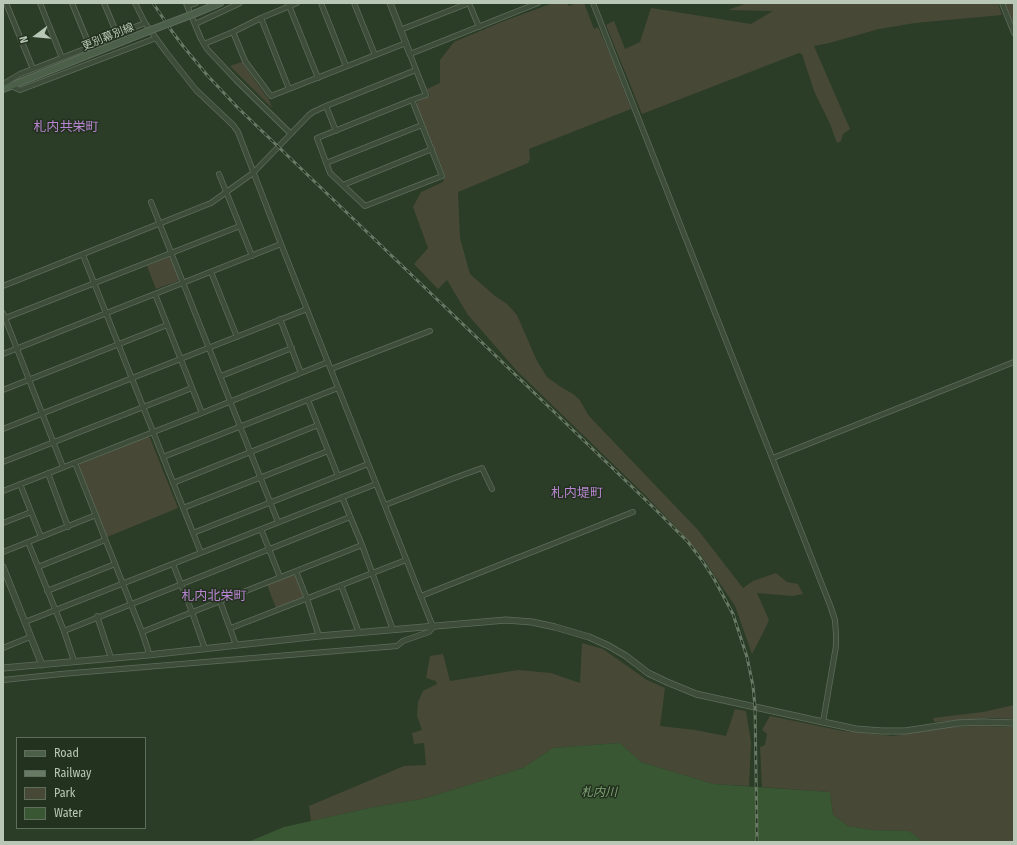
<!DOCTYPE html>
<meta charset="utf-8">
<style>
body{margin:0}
#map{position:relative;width:1017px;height:845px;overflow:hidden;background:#2b3c27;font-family:"Fira Sans Condensed",sans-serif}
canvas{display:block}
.frame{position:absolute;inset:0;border:4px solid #b9c7b6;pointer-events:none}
.legend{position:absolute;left:16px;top:737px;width:130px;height:92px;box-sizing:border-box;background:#23311f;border:1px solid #5f6d5b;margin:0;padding:5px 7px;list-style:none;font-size:12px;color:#b9c7b6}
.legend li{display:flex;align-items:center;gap:8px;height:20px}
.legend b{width:20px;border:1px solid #5f6d5b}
.north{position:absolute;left:16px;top:16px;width:40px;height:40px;-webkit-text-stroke:3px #23311f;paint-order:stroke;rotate:254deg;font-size:11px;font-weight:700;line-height:16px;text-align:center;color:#b9c7b6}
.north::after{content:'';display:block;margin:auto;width:14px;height:18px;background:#b9c7b6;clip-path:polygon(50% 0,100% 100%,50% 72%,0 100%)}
</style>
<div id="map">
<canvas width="1017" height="845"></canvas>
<div class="frame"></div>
<ul class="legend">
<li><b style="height:5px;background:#4c5f49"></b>Road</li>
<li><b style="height:5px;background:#687a64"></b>Railway</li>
<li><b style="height:11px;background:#474936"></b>Park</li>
<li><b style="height:11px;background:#3a5734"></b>Water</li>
</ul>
<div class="north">N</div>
</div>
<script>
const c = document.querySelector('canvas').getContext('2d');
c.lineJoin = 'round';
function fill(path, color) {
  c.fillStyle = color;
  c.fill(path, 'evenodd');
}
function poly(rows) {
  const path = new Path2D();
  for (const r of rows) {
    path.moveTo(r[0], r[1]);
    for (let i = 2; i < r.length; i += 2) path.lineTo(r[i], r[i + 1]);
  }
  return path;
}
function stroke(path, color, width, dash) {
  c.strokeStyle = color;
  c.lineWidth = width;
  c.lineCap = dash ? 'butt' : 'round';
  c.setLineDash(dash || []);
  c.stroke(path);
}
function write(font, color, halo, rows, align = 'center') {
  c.font = font + ' "Fira Sans Condensed","Noto Sans JP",sans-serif';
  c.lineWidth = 3;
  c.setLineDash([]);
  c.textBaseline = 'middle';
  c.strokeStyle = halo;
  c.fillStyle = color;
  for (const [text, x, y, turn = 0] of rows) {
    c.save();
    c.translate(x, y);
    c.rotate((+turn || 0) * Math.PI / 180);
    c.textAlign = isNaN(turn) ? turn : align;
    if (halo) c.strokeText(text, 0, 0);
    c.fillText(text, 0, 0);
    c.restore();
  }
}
fill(poly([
 [553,3,567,3,569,6,577,3,584,3,594,29,598,27,613,61,631,109,529,149,530,159,528,163,458,192,460,238,470,274,495,296,507,304,517,315,537,361,547,377,561,387,573,394,579,399,589,416,698,530,743,588,753,581,776,573,787,582,798,584,803,594,793,596,757,593,769,620,763,633,752,654,735,606,701,555,674,525,646,496,517,371,468,315,447,280,438,289,414,264,428,248,413,207,421,192,443,182,445,175,416,104,418,101,430,96,427,89,440,83,440,60,454,42,504,21],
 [747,3,998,3,1002,15,915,23,879,29,829,43,814,46,850,129,843,134,841,141,837,143,830,124,814,91,802,54,799,53,642,114,606,25,614,21,625,49,640,42,651,8,751,24,773,11,728,10],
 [1005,3,1014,3,1014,26],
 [242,62,269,100,272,108,230,66],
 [169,257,171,258,179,279,178,281,156,289,147,266],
 [148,437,150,438,178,508,107,537,79,466,80,464],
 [293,575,295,576,303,596,302,598,276,608,267,585],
 [582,643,603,649,647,680,665,688,660,726,695,730,726,736,735,709,746,711,751,742,749,786,713,784,641,762,620,743,553,748,523,768,462,787,422,799,374,807,311,821,309,806,404,766,426,765,424,743,414,744,412,733,422,730,417,716,418,702,423,691,437,684,436,681,426,678,430,656,443,654,450,681,518,670,551,673,580,683],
 [1014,705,1014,719,989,718,934,722,933,718,983,712],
 [770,716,843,731,893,736,948,727,982,726,1014,727,1014,842,923,842,909,831,872,830,848,826,833,815,830,792,762,787,760,747,765,745,767,734,762,730]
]), '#474936');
fill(poly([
 [620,743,641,762,713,784,830,792,833,815,848,826,872,830,909,831,923,842,248,842,284,827,374,807,422,799,462,787,523,768,553,748]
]), '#3a5734');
const minor = poly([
 [6,3,33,69],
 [40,3,62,58],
 [72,3,90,47],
 [104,3,117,34],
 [186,3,201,39,207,49,236,80,291,134],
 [288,3,318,78],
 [321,3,346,66],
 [354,3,375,55],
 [469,3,479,27],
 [593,3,830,605,835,620,836,635,836,646,823,722],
 [1002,3,1014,33],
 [188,6,196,3],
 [261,18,289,89],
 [195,24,219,13,240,3],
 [400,30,469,3],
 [233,32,245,61,271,96,406,43],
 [204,44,233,32,261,18,297,3],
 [3,84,20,74,100,43,117,34,145,23],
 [11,86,20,90,156,38],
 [412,100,442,176,365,206,330,173,317,138,412,100,426,95,416,70],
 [326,106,336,131],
 [326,163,422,125],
 [219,174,252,256],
 [343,185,432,149],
 [151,202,278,522],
 [83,255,201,553],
 [211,272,237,337],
 [3,286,211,203,253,173,309,115,313,112,326,106,416,70,410,54,538,3],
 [155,294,202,413],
 [3,313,63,467],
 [3,319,240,226],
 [280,319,301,373],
 [3,354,281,244],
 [331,369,430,331],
 [221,376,292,348],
 [3,390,167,325],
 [308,400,338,476],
 [3,429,307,309],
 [163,457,338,388],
 [773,458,1014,362],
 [3,462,192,388],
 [75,463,142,632,148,650,148,655],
 [48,473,68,527],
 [173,483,318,425],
 [20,484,41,537],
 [3,491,202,413,328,362],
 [342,497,362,545,393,630],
 [385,505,457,477,482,468,492,489],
 [183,508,328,451],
 [3,523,31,512],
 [261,529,280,577],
 [193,533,368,464],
 [28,542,64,631,74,661],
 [3,552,96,515],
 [173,564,192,612,205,649],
 [38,567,105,540],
 [296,571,307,599,319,636],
 [341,585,359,633],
 [47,591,115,564],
 [421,596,633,512],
 [220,601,236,645],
 [97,616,111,658],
 [25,622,376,484],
 [231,628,406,560],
 [64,631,350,517],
 [142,632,362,545],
 [3,648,30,637],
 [3,680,61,674,397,646,403,641,429,632,433,627,281,244,238,132,233,125,196,90,166,52,145,23,135,3]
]);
const tertiary = poly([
 [390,3,410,54],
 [3,567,42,665],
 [3,668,148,655,319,636,506,620,532,622,555,627,589,637,609,646,626,656,648,673,667,682,696,694,823,722,856,729,882,731,905,731,958,723,983,722,1014,723]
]);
const secondary = poly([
 [196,13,220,3],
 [3,89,146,32]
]);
stroke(minor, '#5e6c5b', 6);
stroke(tertiary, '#5e6c5b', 7);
stroke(secondary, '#5e6c5b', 8);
stroke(minor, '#3e4c3a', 4.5);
stroke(tertiary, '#3e4c3a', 5.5);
stroke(secondary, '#4c5f49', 6);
const rail = poly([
 [153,3,171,30,183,46,207,75,238,108,653,507,688,542,701,559,713,577,733,614,747,657,753,686,755,707,757,842]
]);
stroke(rail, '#687a64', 3);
stroke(rail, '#23311f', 1.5, [4.5]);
const secondaryBridge = poly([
 [146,32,196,13]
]);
stroke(secondaryBridge, '#5e6c5b', 8, []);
stroke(secondaryBridge, '#4c5f49', 6);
write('11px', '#b9c7b6', '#23311f', [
 ["更別幕別線",108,37,-22]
]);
write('italic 12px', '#7da373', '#23311f', [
 ["札内川",599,793]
]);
write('13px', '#b885d2', '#23311f', [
 ["札内共栄町",66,127],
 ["札内堤町",577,493],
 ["札内北栄町",214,596]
]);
</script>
